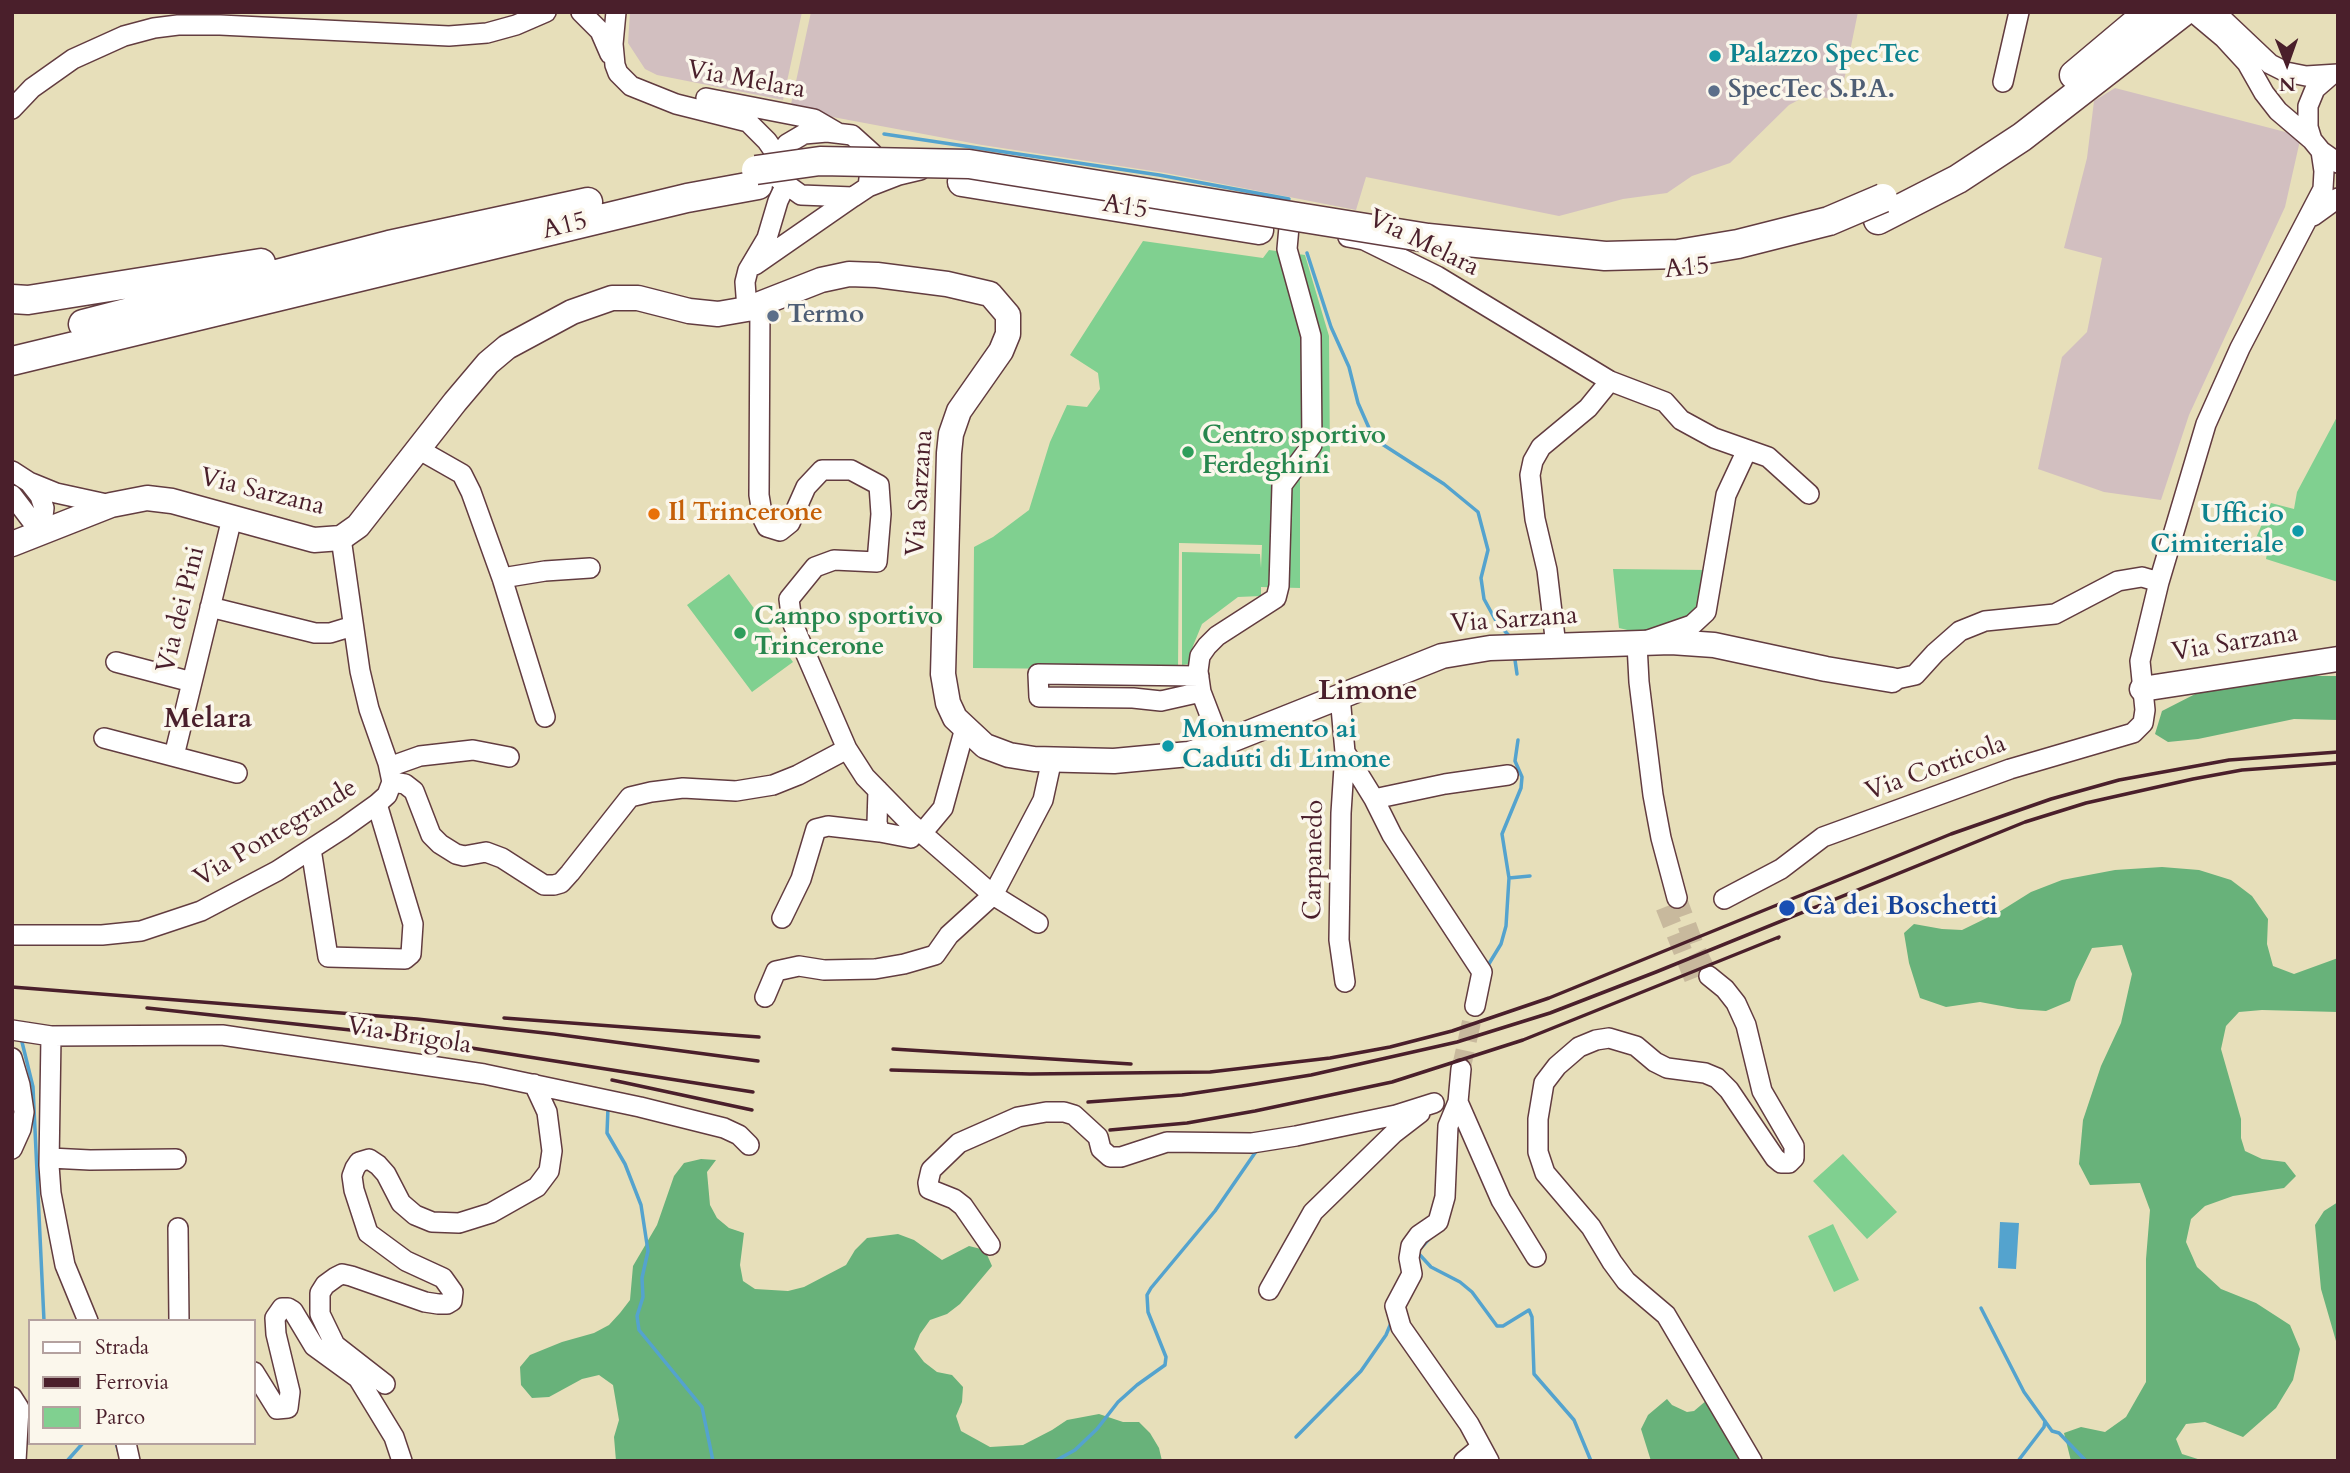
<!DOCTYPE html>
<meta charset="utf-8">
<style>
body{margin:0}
#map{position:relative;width:2350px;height:1473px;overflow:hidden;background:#e7dfba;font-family:Cardo,serif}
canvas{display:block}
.frame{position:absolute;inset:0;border:14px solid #4a1f2b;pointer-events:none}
.legend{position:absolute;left:28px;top:1319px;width:228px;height:126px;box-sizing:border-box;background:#fbf7ec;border:2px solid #b4a19f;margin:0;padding:9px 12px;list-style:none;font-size:21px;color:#4a1f2b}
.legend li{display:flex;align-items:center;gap:14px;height:35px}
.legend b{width:35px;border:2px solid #b4a19f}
.north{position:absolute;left:2252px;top:28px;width:70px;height:70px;-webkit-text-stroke:5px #fbf7ec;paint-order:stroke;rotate:179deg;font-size:19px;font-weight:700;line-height:28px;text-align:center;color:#4a1f2b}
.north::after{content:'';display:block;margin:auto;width:24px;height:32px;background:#4a1f2b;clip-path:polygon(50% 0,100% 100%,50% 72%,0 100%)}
</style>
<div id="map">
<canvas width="2350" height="1473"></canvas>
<div class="frame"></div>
<ul class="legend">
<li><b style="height:9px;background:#fff"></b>Strada</li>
<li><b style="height:9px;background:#4a1f2b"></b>Ferrovia</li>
<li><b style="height:19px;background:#80d090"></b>Parco</li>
</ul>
<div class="north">N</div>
</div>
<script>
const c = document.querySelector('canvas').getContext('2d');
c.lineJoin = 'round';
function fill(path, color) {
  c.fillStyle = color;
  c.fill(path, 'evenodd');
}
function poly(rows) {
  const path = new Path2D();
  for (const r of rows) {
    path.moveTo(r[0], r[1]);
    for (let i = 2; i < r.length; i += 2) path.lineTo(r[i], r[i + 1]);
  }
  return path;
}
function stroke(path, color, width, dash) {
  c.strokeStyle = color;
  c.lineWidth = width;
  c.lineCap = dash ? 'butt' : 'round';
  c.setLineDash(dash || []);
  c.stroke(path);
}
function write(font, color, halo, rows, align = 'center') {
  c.font = font + ' Cardo,serif';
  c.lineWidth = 7;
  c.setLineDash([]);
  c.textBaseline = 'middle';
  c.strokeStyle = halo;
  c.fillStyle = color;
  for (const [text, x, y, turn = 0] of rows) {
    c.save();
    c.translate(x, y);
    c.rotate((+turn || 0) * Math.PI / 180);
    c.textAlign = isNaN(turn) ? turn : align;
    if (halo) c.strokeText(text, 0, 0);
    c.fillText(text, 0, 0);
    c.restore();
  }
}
fill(poly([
 [630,12,802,12,783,100,657,75,645,69,628,43],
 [811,12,1858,12,1840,100,1808,95,1789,105,1730,163,1692,176,1667,193,1623,199,1559,216,1366,177,1356,210,1166,173,982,145,790,109],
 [2115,88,2301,136,2285,207,2189,415,2161,500,2104,492,2038,469,2062,357,2087,332,2102,258,2064,248,2087,158,2094,101]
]), '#d2bfc0');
fill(poly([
 [1143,241,1263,258,1269,250,1305,255,1329,336,1330,462,1300,463,1300,588,1261,587,1261,596,1238,597,1202,624,1193,646,1189,664,1182,665,1182,552,1260,554,1261,568,1262,545,1179,543,1178,670,973,668,974,547,993,537,1029,510,1050,442,1067,405,1087,407,1100,389,1098,373,1070,355],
 [2338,415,2338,582,2266,559,2269,543,2256,538,2271,503,2294,509,2297,492],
 [1613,569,1708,570,1693,621,1648,635,1619,628],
 [729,574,793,662,752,692,687,605],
 [1843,1154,1897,1212,1867,1239,1813,1181],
 [1833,1224,1859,1280,1834,1292,1808,1236]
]), '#80d090');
fill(poly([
 [2290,676,2338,676,2338,720,2294,719,2198,739,2168,742,2155,734,2162,711,2205,689],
 [2162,867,2199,870,2231,880,2252,896,2268,919,2267,944,2273,966,2294,974,2338,958,2338,1012,2262,1010,2239,1012,2226,1026,2221,1049,2241,1119,2241,1138,2245,1151,2262,1159,2285,1162,2296,1176,2284,1188,2233,1196,2205,1206,2191,1219,2186,1242,2197,1267,2221,1289,2256,1303,2290,1325,2300,1349,2293,1380,2276,1408,2243,1437,2205,1422,2186,1424,2176,1439,2182,1454,2204,1461,2071,1461,2064,1433,2081,1427,2105,1432,2126,1417,2146,1382,2146,1259,2150,1210,2140,1183,2090,1185,2079,1164,2083,1120,2101,1066,2121,1023,2132,974,2122,945,2092,948,2076,981,2070,1001,2046,1011,2018,1009,1980,1002,1946,1007,1920,998,1909,963,1904,933,1914,924,1942,929,1962,930,1999,912,2031,892,2062,880,2115,870],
 [701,1159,716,1160,707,1172,710,1205,717,1218,729,1228,744,1233,740,1265,743,1281,755,1289,788,1291,804,1287,846,1265,855,1250,867,1238,898,1234,914,1240,942,1260,969,1246,985,1250,992,1266,960,1304,947,1314,930,1320,920,1334,914,1349,924,1362,937,1372,952,1375,963,1387,962,1402,956,1416,961,1431,990,1447,1023,1445,1052,1430,1067,1420,1099,1414,1123,1422,1139,1422,1150,1433,1159,1448,1162,1461,616,1461,614,1437,619,1420,613,1385,599,1375,582,1379,549,1397,532,1398,521,1385,520,1367,530,1355,562,1342,594,1333,609,1325,620,1313,630,1300,633,1266,657,1225,674,1176,684,1163],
 [2338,1202,2338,1348,2321,1289,2315,1225,2324,1211],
 [1667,1399,1672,1405,1687,1412,1694,1411,1707,1400,1744,1461,1651,1461,1641,1429,1648,1415]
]), '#68b27a');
fill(poly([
 [2000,1222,2019,1223,2016,1269,1998,1268]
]), '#54a3ce');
stroke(poly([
 [884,134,1159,175,1289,199],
 [1307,253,1331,327,1349,367,1358,403,1369,428,1382,444,1444,484,1478,512,1488,550,1481,578,1484,599,1496,621,1510,637],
 [1515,660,1517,674],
 [1509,878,1530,876],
 [1487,967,1501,944,1506,926,1509,878,1502,834,1521,788,1522,777,1515,761,1518,740],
 [22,1042,33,1087,44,1321],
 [608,1108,607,1133,625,1164,641,1205,648,1251,642,1278,643,1297,637,1316,639,1330,702,1407,713,1461],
 [1430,1238,1419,1250,1419,1254,1431,1267,1460,1282,1472,1292,1497,1326,1503,1326,1529,1310,1532,1317,1534,1374,1574,1420,1591,1461],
 [1981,1308,2024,1392,2052,1431,2059,1433,2086,1461],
 [1296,1437,1361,1371,1386,1335,1391,1323],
 [116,1443,120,1456],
 [67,1461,83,1443],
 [1055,1461,1075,1450,1097,1429,1118,1402,1137,1385,1165,1365,1166,1357,1148,1312,1147,1295,1151,1288,1215,1211,1257,1150],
 [2018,1461,2044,1427,2045,1421]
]), '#54a3ce', 3.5);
stroke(poly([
 [1677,898,1696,950,1709,976],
 [1665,907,1695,982],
 [1461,1069,1475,1006]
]), '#c8b99d', 19, [19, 10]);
const minor = poly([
 [581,12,600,31,610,54],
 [616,12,613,44,615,65,618,73,631,86,676,104,748,122,767,141,778,157],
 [2193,12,2224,38,2247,63,2264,93,2278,111,2312,140,2321,151,2338,163],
 [2215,12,2270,64,2286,72,2306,76,2338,74],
 [2003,82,2019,12],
 [706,98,814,119,838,133],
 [12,109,32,88,73,59,124,36,154,28,178,25,220,25,449,36,487,33,516,25,546,12],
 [827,132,852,135,872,153,868,187,853,197,801,195,776,177,778,157,787,144,804,134,827,132],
 [2312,140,2308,127,2308,106,2315,89,2330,76],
 [868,187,899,175,920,170],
 [2313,216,2338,198],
 [1348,237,1364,240,1437,276,1610,381,1665,402,1681,420,1714,438,1768,457,1809,494],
 [755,265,853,197],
 [760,304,759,495,763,519,767,527,780,531,790,523,806,487,822,470,851,470,879,485,881,514,877,562,834,560,815,567,789,599,792,622,847,749,865,777,909,822,993,895,1038,923],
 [747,309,745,282,748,270,767,238,778,201,786,184],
 [418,449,462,474,471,492,502,578,545,717],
 [12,471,29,482,56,493,111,505],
 [29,482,40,496,44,508,41,533],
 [12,495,41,533],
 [341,538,360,671,369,709,388,763,392,782],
 [502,578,545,571,590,568],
 [210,607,315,633,330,633,353,626],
 [1556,646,1547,570,1535,519,1530,475,1533,461,1541,447,1588,408,1610,381],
 [116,662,192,682],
 [1199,676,1038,674,1039,697,1133,698,1161,701,1201,692,1221,744],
 [1892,680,1915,675,1935,653,1960,631,1985,621,2055,614,2118,581,2142,577,2159,582],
 [1201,692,1198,671,1200,656,1207,646,1217,636,1276,598,1279,586,1282,485,1312,445,1311,336,1287,249,1289,227],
 [1340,696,1345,752,1341,813,1339,940,1345,982],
 [104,738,237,773],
 [1345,752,1374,799,1392,835,1482,972,1475,1006],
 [174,756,232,518],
 [389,767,420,756,473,750,509,757],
 [1374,799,1445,784,1508,775],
 [928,826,943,808,965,728],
 [880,832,911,838],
 [311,849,328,957,405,959,411,954,413,924,377,804],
 [1677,898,1661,838,1653,795,1639,682,1637,644,1692,625,1706,612,1726,495,1747,450],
 [1724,899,1781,869,1823,837,2010,769,2133,733,2143,723,2145,710,2140,661,2159,582,2206,424,2240,348,2323,189,2324,171,2321,151],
 [782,918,801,879,816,829,828,826,880,832,877,823,878,790],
 [12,935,102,935,141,931,201,911,277,871,342,829,377,804,387,795,392,782,405,784,414,791,431,835,440,844,456,854,464,856,486,852,502,858,544,885,554,885,561,883,570,873,630,797,651,792,683,788,736,791,773,785,798,775,847,749],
 [1709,976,1725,989,1736,1003,1746,1025,1762,1091,1794,1146,1794,1158,1789,1163,1781,1163,1775,1158,1729,1090,1717,1078,1705,1073,1667,1068,1655,1062,1636,1046,1609,1038,1596,1040,1579,1047,1557,1066,1544,1083,1538,1119,1538,1152,1545,1173,1591,1227,1612,1262,1626,1281,1666,1315,1752,1461],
 [765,997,776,971,799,966,824,970,875,969,904,964,935,955,949,935,993,895,1043,800,1052,759],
 [12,1030,51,1036,222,1035,484,1074,640,1107,724,1128,739,1135,749,1145],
 [51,1036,49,1165,51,1193,65,1265,88,1321],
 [12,1058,20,1085,24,1112,21,1129,12,1149],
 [1461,1069,1458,1102,1501,1200,1536,1257],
 [1458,1102,1448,1126,1445,1197,1438,1222,1419,1235,1411,1246,1409,1258,1412,1274,1395,1306,1401,1327,1469,1424,1489,1461],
 [50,1158,90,1160,176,1159],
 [178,1228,179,1321],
 [990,1245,963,1206,954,1199,929,1189,928,1183,931,1170,959,1143,1018,1117,1046,1112,1064,1112,1074,1115,1098,1137,1101,1149,1110,1157,1121,1157,1167,1142,1252,1143,1296,1136,1396,1115,1434,1103],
 [1269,1290,1313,1212,1394,1133,1420,1113],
 [254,1372,277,1409,288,1408,290,1392,276,1334,275,1318,282,1308,288,1308,293,1311,314,1346,358,1378,394,1437,402,1461],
 [385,1384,335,1345,320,1314,320,1293,325,1285,336,1277,342,1274,351,1276,425,1302,438,1304,447,1304,452,1301,453,1292,443,1278,406,1261,368,1233,354,1190,352,1176,355,1168,359,1162,369,1159,378,1165,386,1174,401,1203,415,1215,432,1222,459,1223,491,1213,537,1187,549,1171,552,1151,547,1112,534,1084],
 [12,1397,19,1408,16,1461],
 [126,1443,130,1461],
 [1464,1461,1481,1447]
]);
const major = poly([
 [12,544,111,505,147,498,172,501,314,540,341,538,358,526,455,402,488,363,507,347,572,312,612,298,638,298,689,311,718,314,747,309,821,280,849,274,877,275,947,284,990,294,1008,315,1008,334,1001,351,959,411,951,434,949,453,943,674,948,703,955,718,985,746,1009,755,1034,759,1114,761,1189,754,1221,744,1442,656,1490,648,1671,642,1714,645,1826,669,1892,680],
 [2142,689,2338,659]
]);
const highway = poly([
 [2074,75,2149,12],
 [962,182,1259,230],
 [1878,220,1958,179,2022,137,2183,12],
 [12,299,28,300,261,263],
 [83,324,389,245,588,202],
 [12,361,687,198,758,185]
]);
stroke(minor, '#623c40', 22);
stroke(major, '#623c40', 27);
stroke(highway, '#623c40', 31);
stroke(minor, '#fff', 19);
stroke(major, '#fff', 24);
stroke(highway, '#fff', 28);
stroke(poly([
 [12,987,417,1019,554,1034,758,1061],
 [147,1008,369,1032,753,1092],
 [504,1018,759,1037],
 [893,1049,1131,1064],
 [891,1070,1030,1074,1210,1072,1330,1058,1390,1047,1452,1031,1549,998,1951,834,2051,799,2119,780,2229,760,2338,752],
 [612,1080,752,1110],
 [1088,1102,1182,1095,1249,1085,1311,1075,1457,1042,1550,1013,1656,972,2025,822,2086,803,2193,779,2242,770,2338,763],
 [1110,1130,1187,1123,1255,1111,1392,1082,1523,1040,1779,937,1778,938]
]), '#4a1f2b', 3.5);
const highwayBridge = poly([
 [756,170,820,161,969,164,1428,238,1605,256,1678,254,1738,244,1829,221,1883,198]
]);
stroke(highwayBridge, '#623c40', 31, []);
stroke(highwayBridge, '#fff', 28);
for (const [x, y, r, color] of [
 [1715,56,7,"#0f9aa8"],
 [1714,91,7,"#5c6f8a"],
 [773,316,7,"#5c6f8a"],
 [1188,452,7,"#2e9e5b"],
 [654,514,7,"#e8710a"],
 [2298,531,7,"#0f9aa8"],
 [740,633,7,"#2e9e5b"],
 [1168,746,7,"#0f9aa8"],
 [1787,908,9,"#1a4fb4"]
]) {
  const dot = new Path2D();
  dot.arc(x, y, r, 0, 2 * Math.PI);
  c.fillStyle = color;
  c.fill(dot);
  stroke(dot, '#fbf7ec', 2.5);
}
write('bold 26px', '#0d838f', '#fbf7ec', [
 ["Palazzo SpecTec",1729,56],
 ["Ufficio",2284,516,"right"],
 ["Cimiteriale",2284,546,"right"],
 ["Monumento ai",1182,731],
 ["Caduti di Limone",1182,761]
], 'left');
write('26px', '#4a1f2b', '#fbf7ec', [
 ["Via Melara",746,81,10],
 ["A15",1125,208,9],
 ["A15",565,227,-14],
 ["Via Melara",1423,244,26],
 ["A15",1687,269,-6],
 ["Via Sarzana",262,493,14],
 ["Via Sarzana",921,493,-86],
 ["Via dei Pini",182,610,-76],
 ["Via Sarzana",1514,621,-4],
 ["Via Sarzana",2235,644,-9],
 ["Via Corticola",1936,769,-20],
 ["Via Pontegrande",276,834,-31],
 ["Carpanedo",1315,860,-89],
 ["Via Brigola",409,1037,9]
]);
write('bold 26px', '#4e5e75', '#fbf7ec', [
 ["SpecTec S.P.A.",1728,91],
 ["Termo",787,316]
], 'left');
write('bold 26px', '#27864d', '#fbf7ec', [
 ["Centro sportivo",1202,437],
 ["Ferdeghini",1202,467],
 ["Campo sportivo",754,618],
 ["Trincerone",754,648]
], 'left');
write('bold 26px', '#c56008', '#fbf7ec', [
 ["Il Trincerone",668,514]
], 'left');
write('bold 26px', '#164399', '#fbf7ec', [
 ["Cà dei Boschetti",1803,908]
], 'left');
write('bold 28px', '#4a1f2b', '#fbf7ec', [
 ["Limone",1368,693],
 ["Melara",208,721]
]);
</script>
